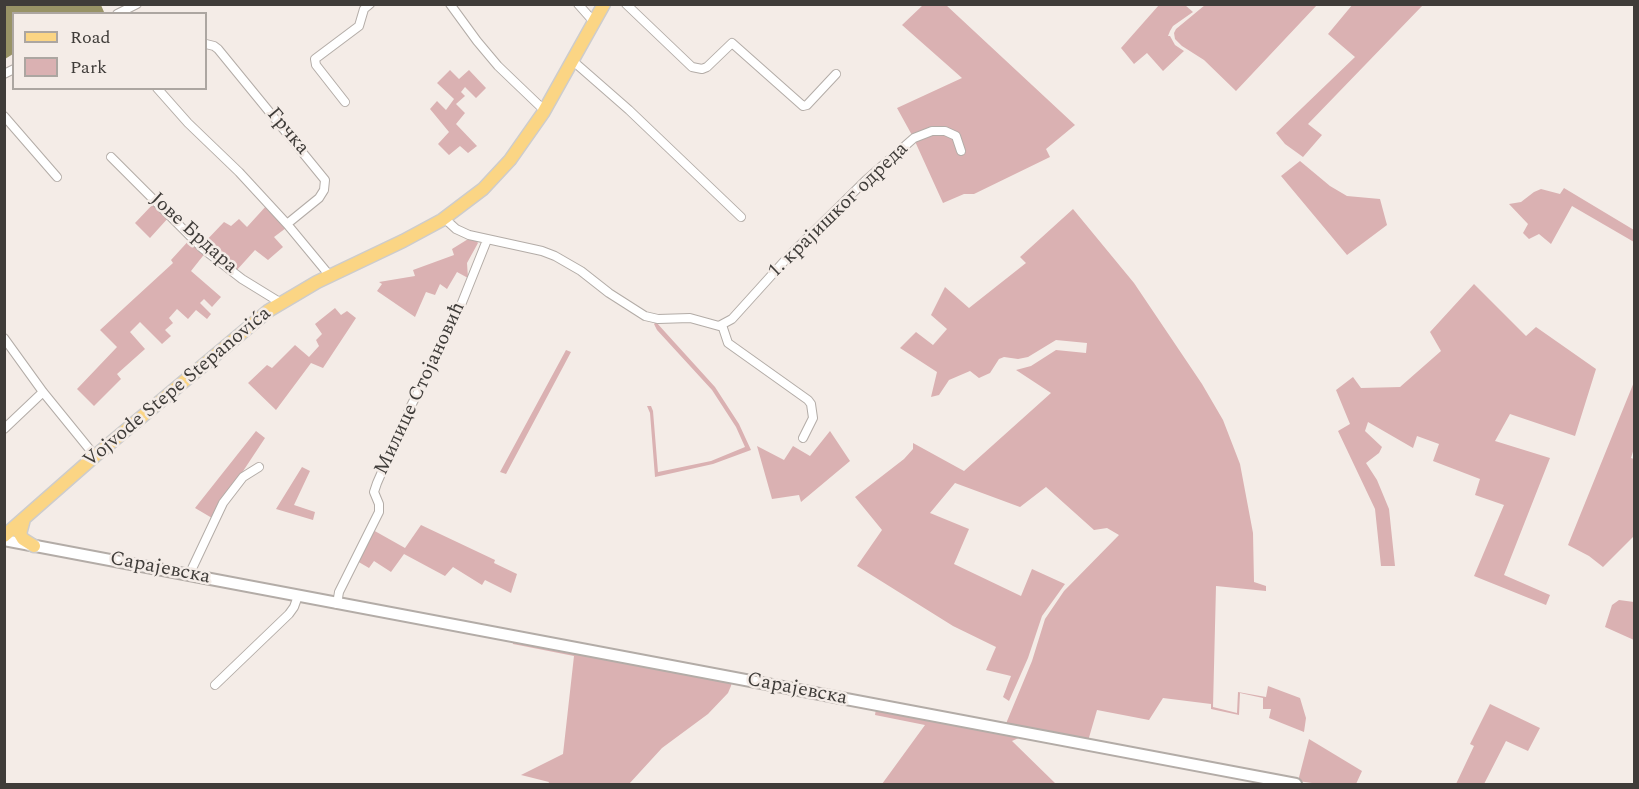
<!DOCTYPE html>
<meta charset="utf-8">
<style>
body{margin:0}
#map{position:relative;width:1639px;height:789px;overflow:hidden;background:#f4ece7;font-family:Spectral,serif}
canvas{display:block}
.frame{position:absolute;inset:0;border:6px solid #3f3c39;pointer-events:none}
.legend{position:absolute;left:12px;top:12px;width:195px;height:78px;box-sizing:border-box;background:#f4ece7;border:2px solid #aca6a1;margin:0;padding:8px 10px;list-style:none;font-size:18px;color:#3f3c39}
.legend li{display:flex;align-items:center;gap:12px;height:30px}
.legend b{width:30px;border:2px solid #aca6a1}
</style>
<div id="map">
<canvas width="1639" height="789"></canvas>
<div class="frame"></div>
<ul class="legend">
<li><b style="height:8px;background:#fbd584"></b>Road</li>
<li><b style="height:16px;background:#dab1b2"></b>Park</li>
</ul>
</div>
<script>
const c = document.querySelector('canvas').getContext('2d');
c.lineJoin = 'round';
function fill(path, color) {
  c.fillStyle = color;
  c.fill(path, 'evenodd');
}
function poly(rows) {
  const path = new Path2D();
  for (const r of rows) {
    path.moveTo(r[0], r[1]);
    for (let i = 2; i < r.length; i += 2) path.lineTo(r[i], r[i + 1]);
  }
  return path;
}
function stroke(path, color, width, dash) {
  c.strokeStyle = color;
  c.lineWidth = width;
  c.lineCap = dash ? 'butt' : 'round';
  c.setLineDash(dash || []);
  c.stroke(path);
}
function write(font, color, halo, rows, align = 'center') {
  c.font = font + ' Spectral,serif';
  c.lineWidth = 5;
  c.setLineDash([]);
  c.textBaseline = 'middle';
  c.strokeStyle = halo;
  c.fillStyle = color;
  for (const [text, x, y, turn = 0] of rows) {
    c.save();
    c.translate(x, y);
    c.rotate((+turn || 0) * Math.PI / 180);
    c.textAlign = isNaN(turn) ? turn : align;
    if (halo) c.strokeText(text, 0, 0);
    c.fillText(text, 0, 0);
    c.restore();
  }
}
fill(poly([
 [1353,4,1423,5,1308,124,1322,135,1303,157,1285,144,1276,133,1355,57,1328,34],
 [923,5,946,5,1075,125,1046,149,1050,157,974,194,964,194,943,203,913,137,897,108,962,78,902,25],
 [1159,5,1185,5,1193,12,1173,26,1170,31,1168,36,1170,36,1175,45,1184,51,1163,71,1147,53,1134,64,1121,48],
 [1205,5,1205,4,1317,5,1236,91,1204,60,1182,46,1175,39,1174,33,1176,29],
 [450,70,459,79,469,70,486,88,476,98,465,87,461,92,465,96,456,104,465,113,456,124,477,146,468,153,460,146,449,155,438,144,449,132,430,109,437,101,446,110,454,99,437,83],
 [1300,161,1330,186,1347,196,1380,199,1387,225,1347,255,1281,176],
 [1564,188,1634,230,1634,242,1572,206,1551,244,1539,234,1529,239,1523,233,1528,224,1509,204,1521,202,1534,192,1541,189,1560,194],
 [154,203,169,217,150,238,135,223],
 [267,205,286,228,274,237,283,247,268,260,255,250,236,271,206,252,191,271,221,297,212,307,204,299,200,303,211,314,207,319,196,310,188,319,177,309,169,318,173,323,165,330,171,336,162,344,140,322,130,332,145,349,117,374,121,379,94,406,77,389,117,347,100,330,173,263,171,260,192,237,202,245,224,222,231,226,239,219,247,227],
 [1073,209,1134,283,1202,384,1223,420,1240,464,1253,533,1254,582,1266,586,1266,591,1216,586,1213,707,1237,713,1238,692,1266,697,1268,686,1300,698,1306,718,1304,732,1269,718,1271,709,1263,709,1263,698,1240,693,1239,715,1211,709,1211,704,1163,698,1149,720,1097,710,1088,741,1005,726,1032,661,1045,619,1064,591,1119,535,1107,528,1094,530,1046,487,1020,507,955,483,930,513,969,529,954,564,1021,596,1032,569,1065,584,1042,616,1028,658,1009,701,1003,697,1011,676,986,670,996,647,953,626,857,566,882,530,855,497,904,459,913,449,913,443,964,471,1051,393,1016,370,1031,366,1056,350,1086,353,1087,343,1056,340,1028,357,1018,359,1004,357,999,359,990,373,979,378,970,371,949,380,939,395,931,397,937,372,900,348,916,332,933,345,947,329,931,315,945,287,969,308,1026,263,1020,257],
 [473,236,478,243,467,263,468,278,457,272,447,289,440,284,435,295,426,292,415,317,377,291,382,284,379,282,415,276,413,270,454,255,452,249],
 [1474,284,1526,336,1536,327,1596,369,1575,436,1510,414,1495,441,1550,458,1504,575,1550,595,1546,605,1474,576,1504,505,1475,495,1480,479,1433,461,1439,444,1417,436,1413,448,1368,422,1365,431,1382,447,1379,453,1366,463,1377,480,1389,509,1395,566,1381,566,1375,509,1338,431,1350,424,1336,390,1353,377,1361,388,1400,387,1441,351,1430,332],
 [335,308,341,315,347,311,356,318,323,368,311,363,276,410,248,383,267,365,272,368,295,345,309,357,319,346,316,340,322,334,315,324],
 [656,322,715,387,739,424,751,450,713,464,655,477,650,413,647,406,651,406,653,411,658,472,711,461,745,447,736,427,712,390,657,330,654,324],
 [566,350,571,352,506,474,500,472],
 [1634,382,1634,448,1631,458,1634,459,1634,536,1603,567,1589,556,1568,545],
 [256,431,265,438,212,518,195,508],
 [830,431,850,461,801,502,799,495,772,499,757,446,784,460,793,446,810,456],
 [302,467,310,471,294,505,315,512,313,520,276,509],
 [421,525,495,560,494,563,517,574,511,593,485,580,482,585,453,567,445,576,404,554,391,572,374,561,369,568,357,561,373,530,405,548],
 [1619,600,1634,602,1634,640,1605,627,1612,605],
 [512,639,732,681,731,686,728,693,708,714,662,748,629,784,548,784,549,782,521,775,563,754,574,656,513,644],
 [1490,704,1540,728,1528,751,1506,741,1484,784,1456,784,1474,746,1470,744],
 [876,709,1023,736,1012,741,1056,784,882,784,925,725,875,715],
 [1309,739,1362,771,1356,784,1319,784,1298,781]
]), '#dab1b2');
fill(poly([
 [5,4,101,5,104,12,98,14,14,14,13,54,5,59]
]), '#989366');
const street = poly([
 [450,4,477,41,498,66,545,111],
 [578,4,594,22],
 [626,4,692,67,702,69,707,67,732,43,803,106,807,105,836,74],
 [117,14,137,4],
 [206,44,214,46,218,49,325,180,324,190,319,198,287,224],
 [573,61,629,110,741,217],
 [4,74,14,69],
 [157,88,188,123,239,172,287,224,330,276],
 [345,102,316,65,315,59,359,26,364,9,370,4],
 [4,116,57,177],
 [111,157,202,248,242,279,281,303],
 [444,218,456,229,469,235,542,251,555,256,581,271,609,293,645,316,658,319,690,318,719,326,732,319,788,257,866,180,914,138,932,131,945,131,956,136,961,151],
 [722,325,728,343,808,400,811,404,813,418,803,438],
 [4,338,43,392,95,456],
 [4,429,43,392],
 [189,575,223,503,243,477,259,467],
 [337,604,339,592,379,512,379,504,374,492,377,483,410,408,461,305,487,240],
 [215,685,289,614,294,607,298,596]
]);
const secondary = poly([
 [4,540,1296,784]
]);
const primary = poly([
 [24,519,20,534,23,539,34,546],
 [4,536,95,456,268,311,317,282,403,241,442,220,483,189,510,160,543,113,604,4]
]);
stroke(street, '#b3aca7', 10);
stroke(secondary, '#b3aca7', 14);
stroke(primary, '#cdcccc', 15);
stroke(street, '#fff', 8);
stroke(secondary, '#fff', 10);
stroke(primary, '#fbd584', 12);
write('20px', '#3f3c39', '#f4ece7', [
 ["Грчка",287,132,50],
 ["1. крајишког одреда",839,211,-44],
 ["Јове Брдара",193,234,42],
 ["Vojvode Stepe Stepanovića",178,388,-40],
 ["Милице Стојановић",421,389,-65],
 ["Сарајевска",160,569,11],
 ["Сарајевска",797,690,11]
]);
</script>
